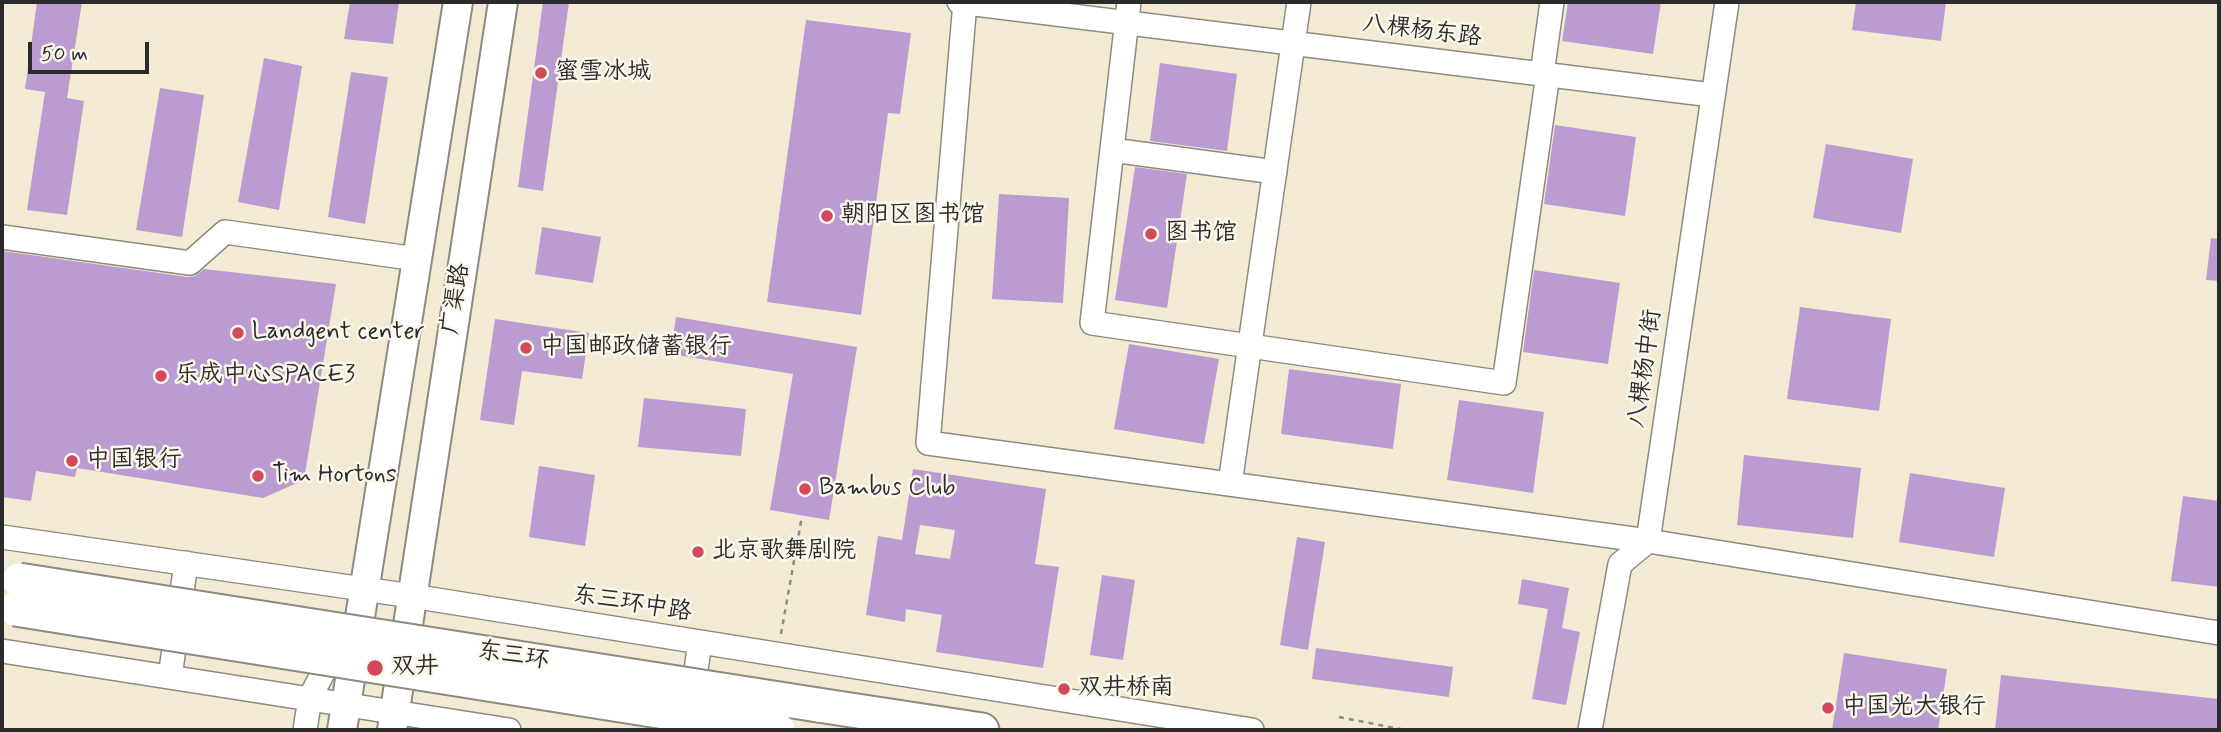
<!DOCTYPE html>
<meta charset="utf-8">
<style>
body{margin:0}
#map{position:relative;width:2221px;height:732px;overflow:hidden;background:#f3ead3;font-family:Mynerve,sans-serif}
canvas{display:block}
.frame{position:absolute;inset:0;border:4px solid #2b2b2b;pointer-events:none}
.scale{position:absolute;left:28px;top:42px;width:121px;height:32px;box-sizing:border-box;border:4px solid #2b2b2b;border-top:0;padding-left:9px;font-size:21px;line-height:24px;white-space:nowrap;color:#2b2b2b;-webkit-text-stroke:5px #fbf7ec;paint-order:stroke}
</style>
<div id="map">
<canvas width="2221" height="732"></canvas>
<div class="frame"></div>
<div class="scale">50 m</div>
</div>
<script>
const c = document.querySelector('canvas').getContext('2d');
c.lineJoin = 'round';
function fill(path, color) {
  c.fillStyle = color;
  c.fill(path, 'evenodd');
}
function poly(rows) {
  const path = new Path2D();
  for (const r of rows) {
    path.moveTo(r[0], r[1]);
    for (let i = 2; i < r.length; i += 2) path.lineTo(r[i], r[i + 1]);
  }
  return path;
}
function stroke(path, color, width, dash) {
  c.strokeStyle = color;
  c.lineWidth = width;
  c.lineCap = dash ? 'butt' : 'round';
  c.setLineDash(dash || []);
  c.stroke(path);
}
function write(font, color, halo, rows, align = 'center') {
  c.font = font + ' Mynerve,"LXGW WenKai TC",sans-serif';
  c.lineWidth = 5;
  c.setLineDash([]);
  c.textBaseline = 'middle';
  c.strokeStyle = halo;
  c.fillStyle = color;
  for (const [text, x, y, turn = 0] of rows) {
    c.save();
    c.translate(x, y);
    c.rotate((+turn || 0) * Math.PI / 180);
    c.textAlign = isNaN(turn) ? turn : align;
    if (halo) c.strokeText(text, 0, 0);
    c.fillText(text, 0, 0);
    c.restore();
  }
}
fill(poly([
 [37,2,82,2,67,98,84,101,67,215,27,210,45,92,25,89],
 [350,2,399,2,393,44,344,39],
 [543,2,569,2,543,191,518,187],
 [1568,2,1661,2,1653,54,1562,41],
 [1856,2,1946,2,1941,41,1852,30],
 [806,20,911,33,900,114,888,113,861,315,767,302],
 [264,58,302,66,279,210,238,202],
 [1160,63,1237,74,1227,151,1150,141],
 [351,72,388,77,365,224,328,217],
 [160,88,204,95,182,237,136,230],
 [1555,125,1636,137,1625,216,1544,204],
 [1826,144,1913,159,1901,233,1813,218],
 [1135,167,1187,174,1167,308,1115,300],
 [999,194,1069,198,1063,303,992,299],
 [542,227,601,237,593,283,535,274],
 [2211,238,2219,239,2219,281,2206,280],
 [2,251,188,277,195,276,204,269,336,284,304,480,263,498,77,468,75,477,36,471,31,501,2,497],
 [1534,270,1620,283,1608,364,1523,352],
 [1800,307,1891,319,1879,411,1787,399],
 [676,317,857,347,829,520,770,510,793,374,670,354],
 [495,319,589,333,582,379,522,371,514,425,480,420],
 [1129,344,1219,359,1204,444,1114,429],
 [1289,369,1401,384,1393,449,1281,434],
 [644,398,746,409,741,456,638,447],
 [1459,400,1544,412,1533,493,1447,480],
 [1744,455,1861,468,1853,538,1737,525],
 [539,466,595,475,585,546,529,537],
 [913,469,1046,489,1035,564,1059,567,1043,668,936,652,942,615,906,609,905,622,866,615,878,536,902,540],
 [920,525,955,530,950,559,915,554],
 [1910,473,2005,488,1994,557,1899,542],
 [2183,496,2219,501,2219,587,2171,581],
 [1297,537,1325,542,1308,650,1280,645],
 [1102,575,1135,580,1123,660,1090,655],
 [1522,579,1569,588,1562,628,1580,632,1566,705,1532,699,1548,609,1518,604],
 [1316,648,1453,667,1449,697,1312,679],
 [1844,653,1947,669,1938,730,1832,730],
 [2001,675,2219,699,2219,730,1995,730]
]), '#ba9cd2');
const minor = poly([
 [959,2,1712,95],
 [965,2,928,443,1648,541,2219,633],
 [1129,2,1092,323,1504,383,1548,74],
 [1542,74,1552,2],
 [1112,150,1275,172],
 [2,237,190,263,225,232,417,259],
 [1230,484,1299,2],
 [2,537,412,596,1252,730],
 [2,651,509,730],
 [170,677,186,563],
 [692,698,700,642],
 [305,730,310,698,335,649],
 [1590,730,1620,564,1648,541,1727,2]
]);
const major = poly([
 [342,730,458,2],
 [392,730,503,2]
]);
const highway = poly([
 [818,705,982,730]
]);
stroke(minor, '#8f8a7f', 26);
stroke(major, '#8f8a7f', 32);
stroke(highway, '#8f8a7f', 37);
stroke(poly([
 [781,634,802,516],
 [1339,717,1405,730]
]), '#8f8a7f', 2.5, [5, 5]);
stroke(minor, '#fff', 23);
stroke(major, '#fff', 28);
stroke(highway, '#fff', 33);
const highwayBridge = poly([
 [19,580,818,705],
 [15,609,778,730]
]);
stroke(highwayBridge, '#8f8a7f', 37, []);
stroke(highwayBridge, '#fff', 33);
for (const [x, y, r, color] of [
 [541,73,7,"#d1495b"],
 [827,216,7,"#d1495b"],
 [1151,234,7,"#d1495b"],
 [238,333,7,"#d1495b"],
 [526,348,7,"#d1495b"],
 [161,376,7,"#d1495b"],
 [72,461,7,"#d1495b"],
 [258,476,7,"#d1495b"],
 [805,489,7,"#d1495b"],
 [698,552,7,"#d1495b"],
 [375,668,9,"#d1495b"],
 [1064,689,7,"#d1495b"],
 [1828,708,7,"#d1495b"]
]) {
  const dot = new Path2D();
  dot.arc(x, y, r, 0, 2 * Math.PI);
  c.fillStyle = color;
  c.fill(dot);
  stroke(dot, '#fbf7ec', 2.5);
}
write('24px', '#2b2b2b', '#fbf7ec', [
 ["八棵杨东路",1422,32,7],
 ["广渠路",457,299,-81],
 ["八棵杨中街",1646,369,-82],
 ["东三环中路",632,605,9],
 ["东三环",513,657,9]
]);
write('24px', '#2b2b2b', '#fbf7ec', [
 ["蜜雪冰城",555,73],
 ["朝阳区图书馆",841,216],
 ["图书馆",1165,234],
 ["Landgent center",252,333],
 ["中国邮政储蓄银行",540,348],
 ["乐成中心SPACE3",175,376],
 ["中国银行",86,461],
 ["Tim Hortons",272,476],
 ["Bambus Club",819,489],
 ["北京歌舞剧院",712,552],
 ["双井",391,668],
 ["双井桥南",1078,689],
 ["中国光大银行",1842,708]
], 'left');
</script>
